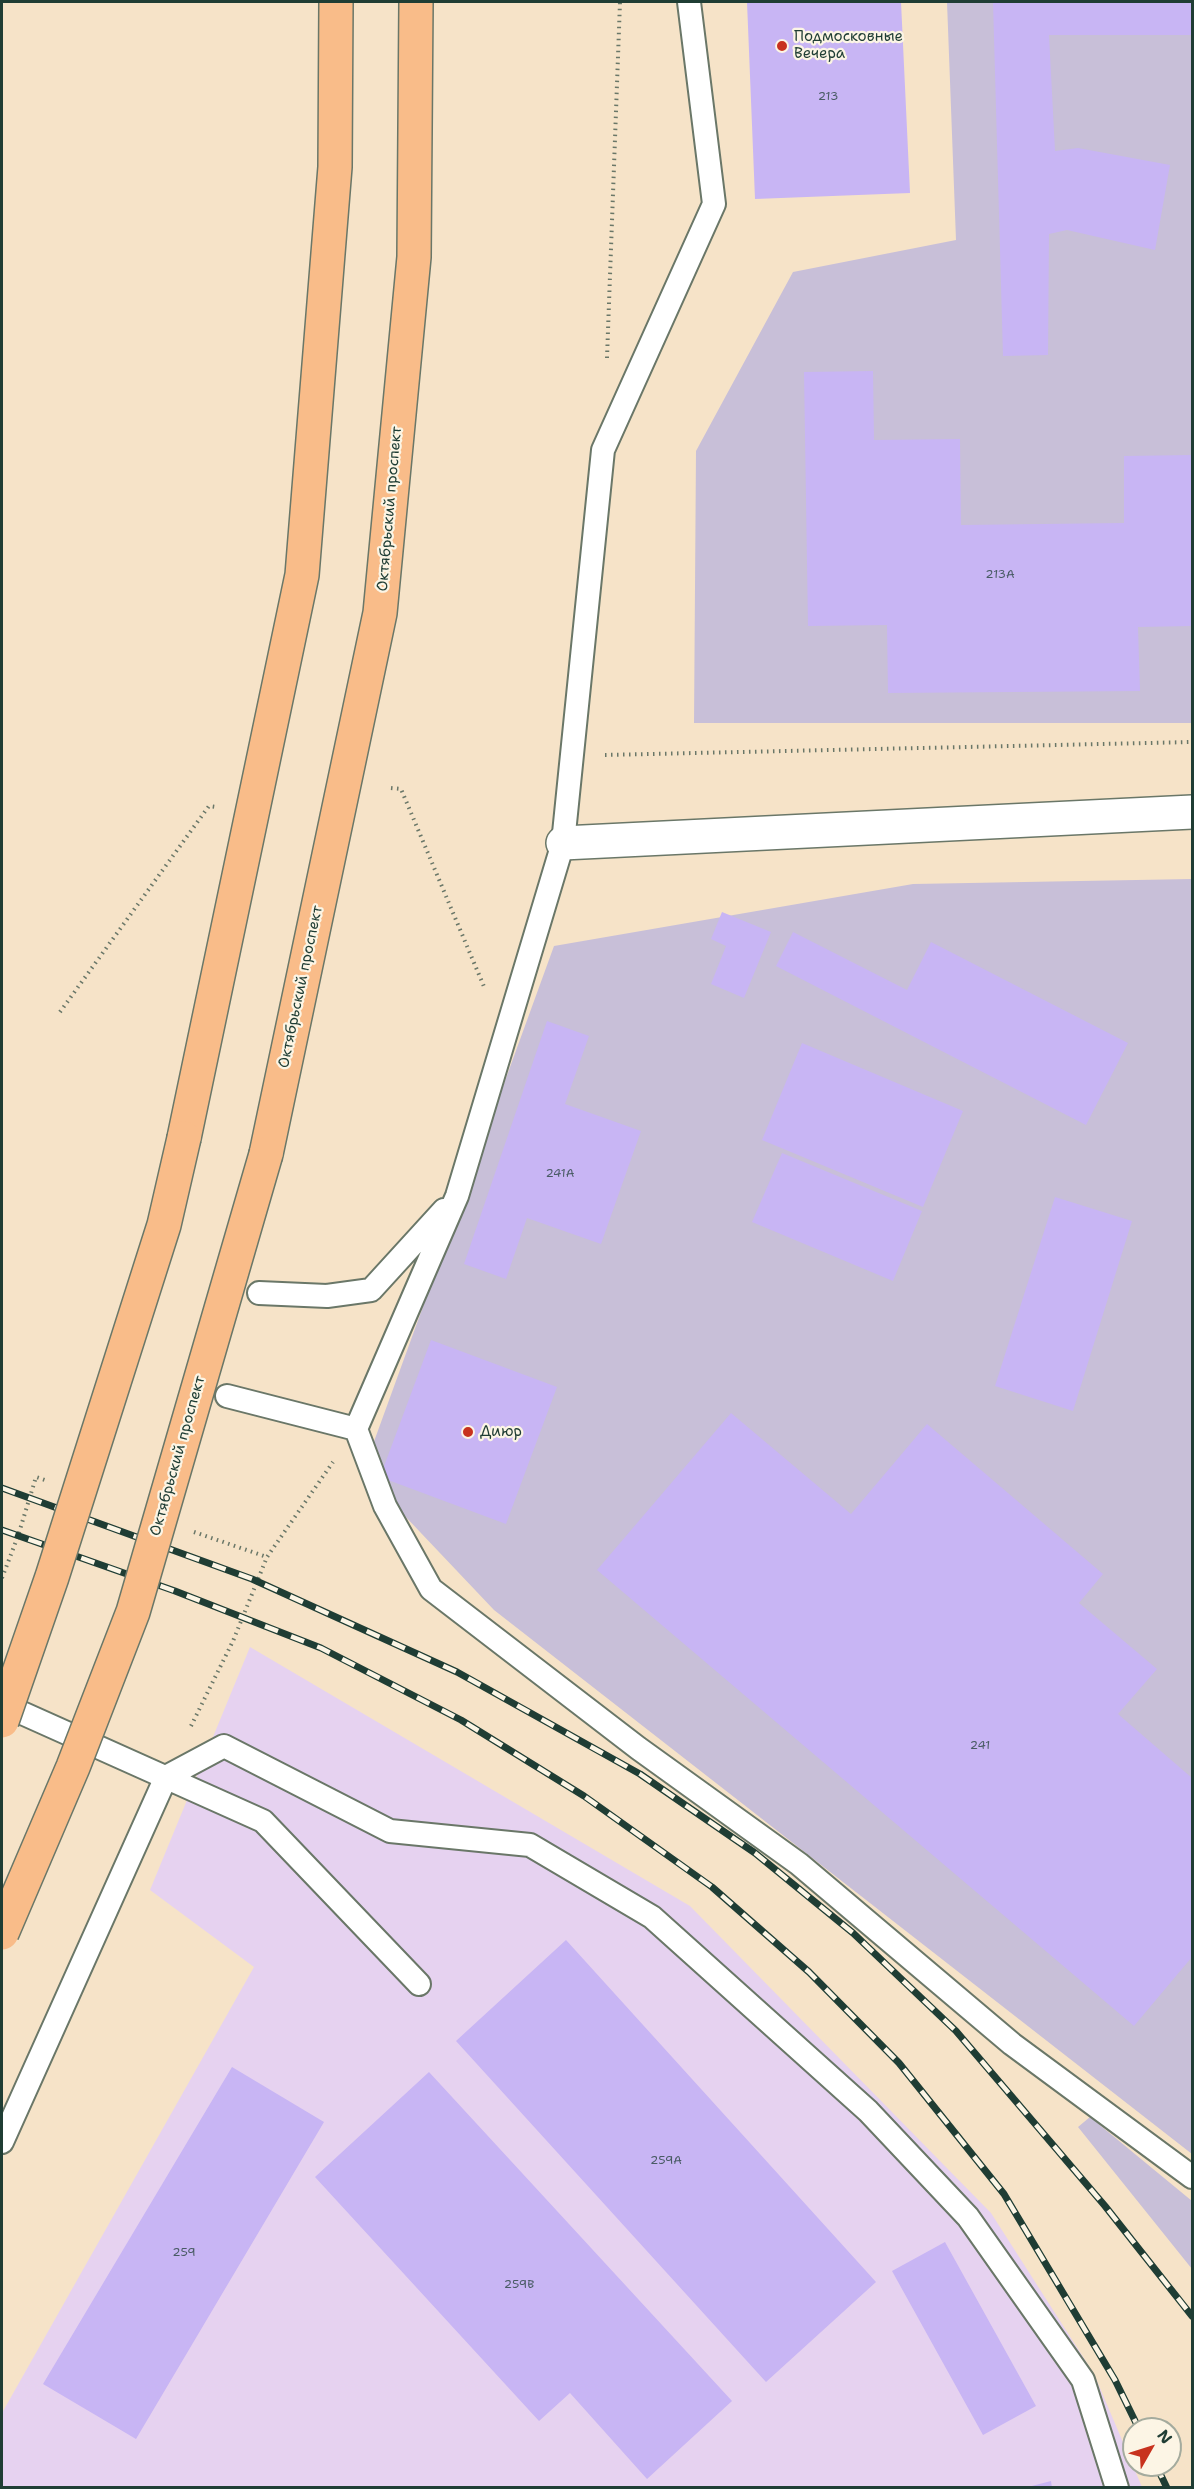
<!DOCTYPE html>
<meta charset="utf-8">
<style>
body{margin:0}
#map{position:relative;width:1194px;height:2489px;overflow:hidden;background:#f6e3c8;font-family:"Shantell Sans",sans-serif}
canvas{display:block}
.frame{position:absolute;inset:0;border:3px solid #1f3d34;pointer-events:none}
.north{position:absolute;left:1122px;top:2417px;width:60px;height:60px;box-sizing:border-box;background:#fcf5e5;border:2px solid #a4ab9e;border-radius:50%;rotate:51deg;font-size:16px;font-weight:700;line-height:24px;text-align:center;color:#1f3d34}
.north::after{content:'';display:block;margin:auto;width:21px;height:27px;background:#c8321e;clip-path:polygon(50% 0,100% 100%,50% 72%,0 100%)}
</style>
<div id="map">
<canvas width="1194" height="2489"></canvas>
<div class="frame"></div>
<div class="north">N</div>
</div>
<script>
const c = document.querySelector('canvas').getContext('2d');
c.lineJoin = 'round';
function fill(path, color) {
  c.fillStyle = color;
  c.fill(path, 'evenodd');
}
function poly(rows) {
  const path = new Path2D();
  for (const r of rows) {
    path.moveTo(r[0], r[1]);
    for (let i = 2; i < r.length; i += 2) path.lineTo(r[i], r[i + 1]);
  }
  return path;
}
function stroke(path, color, width, dash) {
  c.strokeStyle = color;
  c.lineWidth = width;
  c.lineCap = dash ? 'butt' : 'round';
  c.setLineDash(dash || []);
  c.stroke(path);
}
function write(font, color, halo, rows, align = 'center') {
  c.font = font + ' "Shantell Sans",sans-serif';
  c.lineWidth = 4.5;
  c.setLineDash([]);
  c.textBaseline = 'middle';
  c.strokeStyle = halo;
  c.fillStyle = color;
  for (const [text, x, y, turn = 0] of rows) {
    c.save();
    c.translate(x, y);
    c.rotate((+turn || 0) * Math.PI / 180);
    c.textAlign = isNaN(turn) ? turn : align;
    if (halo) c.strokeText(text, 0, 0);
    c.fillText(text, 0, 0);
    c.restore();
  }
}
fill(poly([
 [250,1647,690,1906,991,2213,1094,2374,1142,2487,2,2488,2,2413,254,1967,150,1890]
]), '#e6d2f0');
fill(poly([
 [947,2,1192,2,1192,723,694,723,696,451,793,272,956,240],
 [1192,879,1192,2154,494,1610,384,1494,372,1447,554,946,913,884],
 [1090,2117,1192,2201,1192,2269,1078,2127]
]), '#c8bfd8');
fill(poly([
 [747,2,901,2,910,193,755,199],
 [993,2,1192,2,1192,35,1049,35,1055,151,1078,148,1170,165,1155,250,1067,230,1049,234,1048,355,1003,356],
 [873,371,874,440,960,439,961,525,1124,523,1124,456,1192,455,1192,626,1138,627,1140,691,888,693,887,625,808,626,804,372],
 [722,912,771,932,744,998,711,984,726,946,711,939],
 [793,932,907,990,931,942,1128,1043,1086,1125,776,966],
 [547,1021,589,1036,565,1104,641,1131,601,1244,527,1218,506,1279,464,1264],
 [802,1043,963,1111,923,1207,762,1140],
 [782,1153,922,1211,893,1281,752,1222],
 [1055,1197,1132,1221,1073,1411,995,1386],
 [431,1340,557,1387,506,1524,380,1477],
 [731,1413,851,1514,927,1424,1103,1574,1079,1603,1157,1669,1118,1714,1192,1778,1192,1957,1134,2026,597,1570],
 [566,1940,876,2282,766,2382,456,2041],
 [232,2067,324,2122,136,2439,43,2384],
 [429,2072,732,2401,647,2479,570,2393,539,2421,315,2177],
 [945,2242,1036,2406,983,2435,892,2271],
 [1051,2481,1052,2488,1028,2488,1028,2487]
]), '#c8b5f4');
const service = poly([
 [689,2,714,204,603,450,563,843,457,1196,356,1429,385,1506,431,1589,638,1748,799,1864,1012,2044,1192,2177],
 [259,1293,327,1296,371,1290,444,1210],
 [227,1396,356,1429],
 [2,1704,263,1821,419,1984],
 [2,2142,166,1777,224,1746,390,1831,530,1845,652,1917,868,2111,968,2217,1083,2380,1117,2488]
]);
const minor = poly([
 [563,843,1192,812]
]);
const primary = poly([
 [184,1138,302,575,335,167,336,2],
 [266,1154,380,613,414,257,416,2]
]);
stroke(service, '#6a7768', 26);
stroke(minor, '#6a7768', 36);
stroke(primary, '#6a7768', 36);
stroke(poly([
 [607,358,620,2],
 [605,755,1192,742],
 [391,788,401,789,485,989],
 [60,1012,209,806,216,807],
 [194,1532,267,1557],
 [2,1578,18,1536,36,1477,45,1480],
 [191,1726,233,1641,267,1557,333,1462]
]), '#6a7768', 4, [1.5, 4.5]);
stroke(service, '#fff', 22);
stroke(minor, '#fff', 33);
stroke(primary, '#f9bc89', 33);
const rail = poly([
 [2,1488,252,1579,457,1672,640,1774,755,1853,853,1933,956,2031,1105,2206,1192,2316],
 [2,1530,175,1591,321,1648,461,1720,584,1796,712,1887,809,1972,899,2063,1004,2194,1115,2380,1139,2429],
 [1156,2465,1167,2488]
]);
stroke(rail, '#1f3d34', 7);
stroke(rail, '#fcf5e5', 4.5, [14]);
const primaryBridge = poly([
 [2,1721,52,1577,164,1225,184,1138],
 [2,1933,73,1767,133,1612,266,1154]
]);
stroke(primaryBridge, '#6a7768', 36, []);
stroke(primaryBridge, '#f9bc89', 33);
for (const [x, y, r, color] of [
 [782,46,6,"#c8321e"],
 [468,1432,6,"#c8321e"]
]) {
  const dot = new Path2D();
  dot.arc(x, y, r, 0, 2 * Math.PI);
  c.fillStyle = color;
  c.fill(dot);
  stroke(dot, '#fcf5e5', 2);
}
write('12px', '#495b64', null, [
 ["213",828,97],
 ["213А",1000,575],
 ["241А",560,1174],
 ["241",980,1746],
 ["259А",666,2161],
 ["259",184,2253],
 ["259В",519,2285]
]);
write('15px', '#1f3d34', '#fcf5e5', [
 ["Подмосковные",794,37],
 ["Вечера",794,54],
 ["Диюр",480,1432]
], 'left');
write('15px', '#1f3d34', '#fcf5e5', [
 ["Октябрьский проспект",390,509,-85],
 ["Октябрьский проспект",301,987,-78],
 ["Октябрьский проспект",178,1456,-74]
]);
</script>
